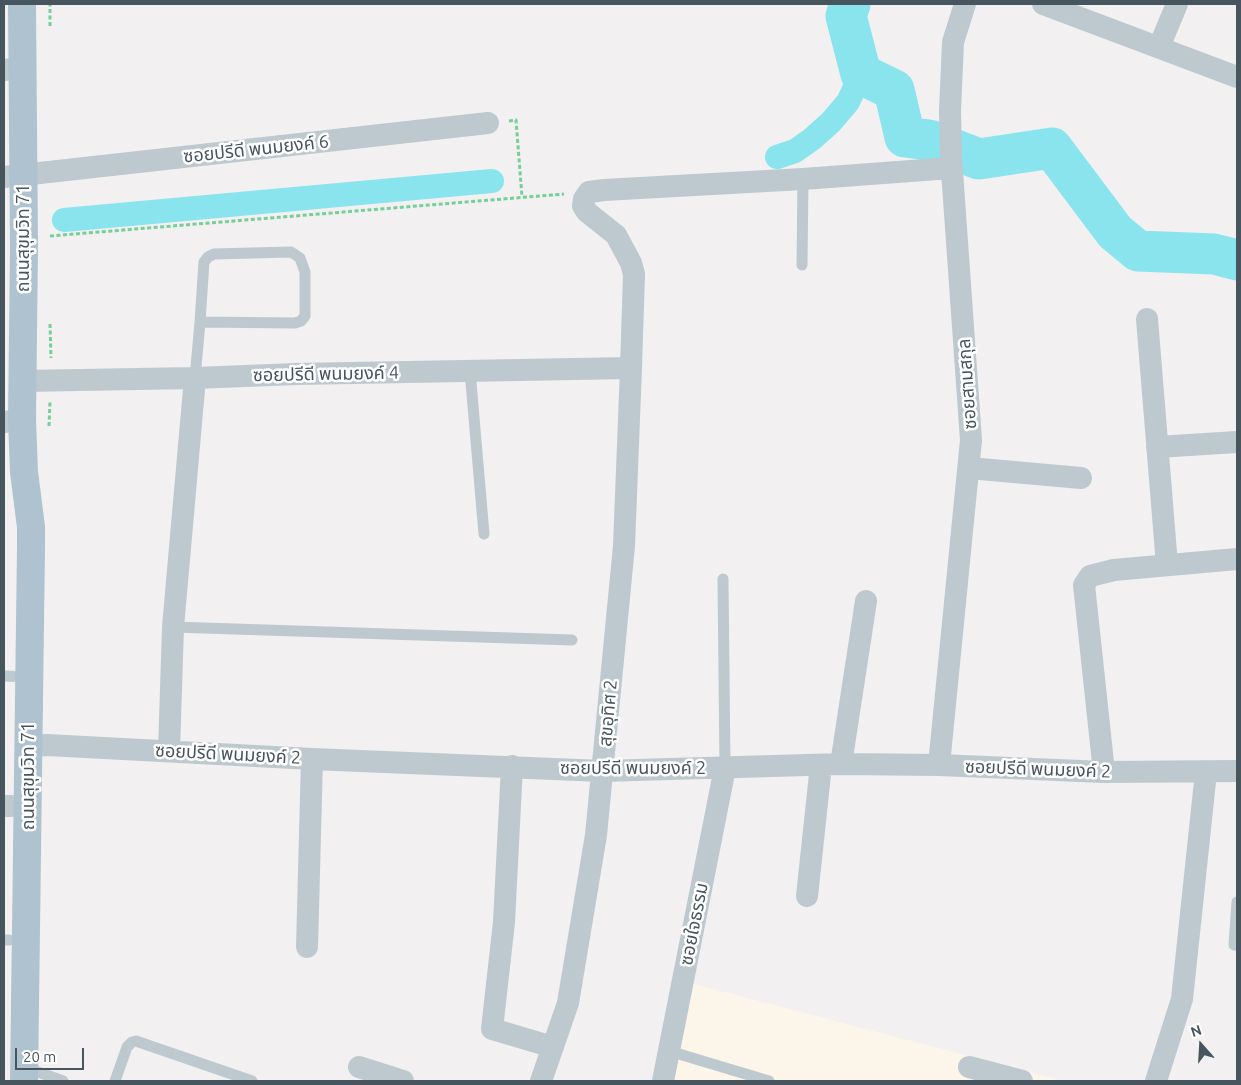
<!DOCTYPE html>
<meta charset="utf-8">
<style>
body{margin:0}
#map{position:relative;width:1241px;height:1085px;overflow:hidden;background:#f2f0f0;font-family:Ubuntu,sans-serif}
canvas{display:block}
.frame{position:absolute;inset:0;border:5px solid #47555e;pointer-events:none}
.north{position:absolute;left:1176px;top:1020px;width:50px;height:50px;-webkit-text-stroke:4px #fff;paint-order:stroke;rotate:341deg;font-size:14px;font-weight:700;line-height:20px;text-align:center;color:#47555e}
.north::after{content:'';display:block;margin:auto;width:18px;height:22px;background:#47555e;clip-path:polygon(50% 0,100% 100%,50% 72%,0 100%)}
.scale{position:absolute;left:15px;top:1048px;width:69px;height:22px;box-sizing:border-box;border:2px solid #47555e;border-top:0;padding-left:6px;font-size:15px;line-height:18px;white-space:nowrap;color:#47555e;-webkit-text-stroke:4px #fff;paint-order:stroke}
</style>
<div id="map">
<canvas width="1241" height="1085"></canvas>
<div class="frame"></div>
<div class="north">N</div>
<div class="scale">20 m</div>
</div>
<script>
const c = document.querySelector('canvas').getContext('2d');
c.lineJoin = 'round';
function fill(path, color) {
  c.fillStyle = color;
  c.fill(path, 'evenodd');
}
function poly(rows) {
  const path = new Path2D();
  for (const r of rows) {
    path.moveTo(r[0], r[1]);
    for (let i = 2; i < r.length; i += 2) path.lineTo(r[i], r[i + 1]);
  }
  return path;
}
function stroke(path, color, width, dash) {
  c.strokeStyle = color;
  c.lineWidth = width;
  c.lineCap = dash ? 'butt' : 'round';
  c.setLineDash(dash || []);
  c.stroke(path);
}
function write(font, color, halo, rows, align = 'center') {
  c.font = font + ' Ubuntu,"Noto Sans Thai",sans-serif';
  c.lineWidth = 5;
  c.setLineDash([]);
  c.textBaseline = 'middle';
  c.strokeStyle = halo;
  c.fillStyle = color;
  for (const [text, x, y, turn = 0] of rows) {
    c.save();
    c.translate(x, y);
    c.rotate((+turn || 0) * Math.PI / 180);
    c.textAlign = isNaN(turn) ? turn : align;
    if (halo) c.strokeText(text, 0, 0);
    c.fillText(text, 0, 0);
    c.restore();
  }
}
fill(poly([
 [675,979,1064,1081,652,1081]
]), '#fcf5e9');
stroke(poly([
 [777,157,795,151,812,139,831,122,848,102,861,74],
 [64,220,492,181]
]), '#8ae4ee', 24);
stroke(poly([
 [850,4,846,16,861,74,894,90,905,137,929,140,979,159,1052,148,1115,232,1138,251,1214,254,1237,260]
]), '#8ae4ee', 41);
stroke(poly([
 [50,26,50,4],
 [509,121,516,120,522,197],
 [50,236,564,194],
 [50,324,51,358],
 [49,426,50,402]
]), '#75cf99', 3, [4, 2.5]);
stroke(poly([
 [802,265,803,179],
 [470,371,484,534],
 [195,378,200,322,295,323,301,321,305,316,305,272,300,258,291,252,214,254,208,257,204,262,200,322],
 [723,579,725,768],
 [173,627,572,640],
 [4,676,29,677],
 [1237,902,1234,945,1237,945],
 [4,940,9,940],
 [669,1051,769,1081],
 [24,1067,63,1081],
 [115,1081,127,1047,132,1042,136,1041,252,1081]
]), '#bdc9cf', 11);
stroke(poly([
 [1043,4,1237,77],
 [1159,47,1177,4],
 [4,70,22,68],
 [4,177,488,123],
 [1147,319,1167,565],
 [22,381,195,378,296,374,631,368],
 [4,422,22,420],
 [1157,447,1237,442],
 [969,468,1081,478],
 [29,746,47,745,312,759,602,771,841,764,939,765,1104,772,1237,771],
 [169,751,173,627,195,378],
 [841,764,866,601],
 [939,765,971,440,951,157,950,111,953,42,965,4],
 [512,766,504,922,492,1029,553,1047],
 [1104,772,1084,585,1090,576,1114,570,1237,559],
 [4,806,11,806],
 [807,896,821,765],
 [307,947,312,759],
 [359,1067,403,1081],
 [969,1067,1022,1081],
 [541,1081,568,1003,596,835,624,546,631,368,634,274,631,263,616,235,587,212,583,206,584,199,589,192,604,190,803,179,951,168],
 [663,1081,725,768],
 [1156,1081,1182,999,1206,772]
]), '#bdc9cf', 22);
stroke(poly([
 [22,4,24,248,22,420,24,472,31,527,31,547,24,1081]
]), '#afc2cf', 28);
write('18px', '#47555e', '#fff', [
 ["ซอยปรีดี พนมยงค์ 6",256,149,-6],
 ["ถนนสุขุมวิท 71",23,238,-90],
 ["ซอยปรีดี พนมยงค์ 4",326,374,-1],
 ["ซอยสามสกุล",967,384,-94],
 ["สุขอุทิศ 2",608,713,-85],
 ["ซอยปรีดี พนมยงค์ 2",228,754,3],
 ["ซอยปรีดี พนมยงค์ 2",633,768],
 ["ซอยปรีดี พนมยงค์ 2",1038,769,2],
 ["ถนนสุขุมวิท 71",28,776,-90],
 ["ซอยใจธรรม",694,924,-79]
]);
</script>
